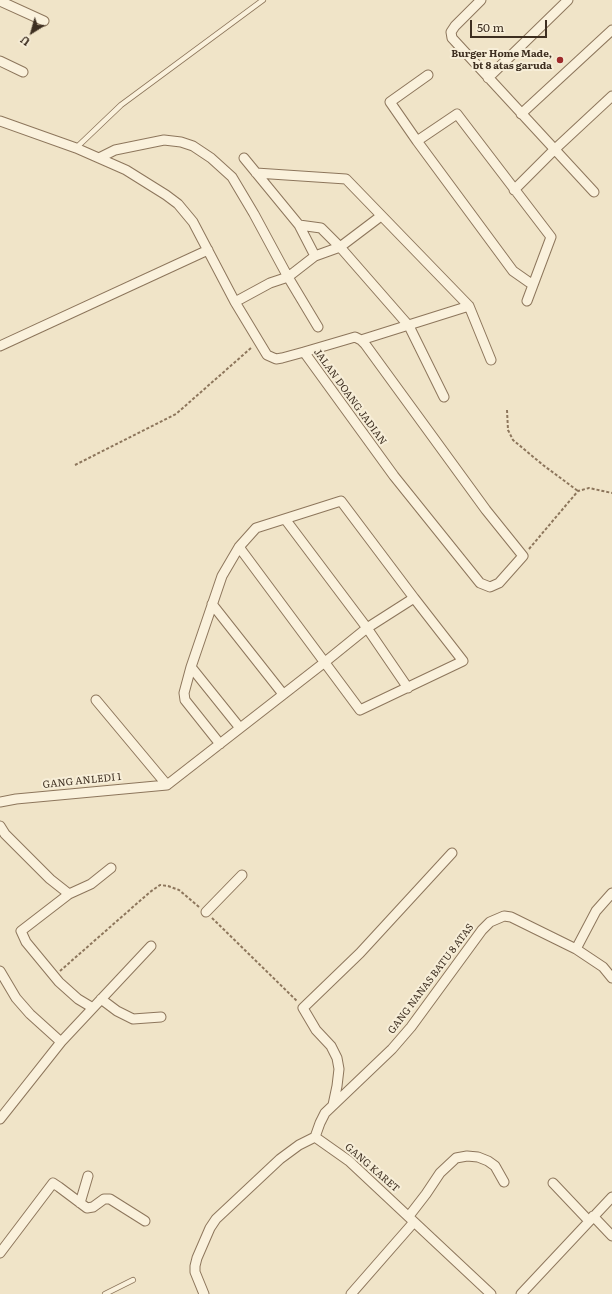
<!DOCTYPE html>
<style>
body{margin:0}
#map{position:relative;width:612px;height:1294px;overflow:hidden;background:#f0e4c8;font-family:Literata,serif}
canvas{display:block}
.north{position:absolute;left:12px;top:12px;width:40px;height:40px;-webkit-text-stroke:3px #f7eed8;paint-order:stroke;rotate:217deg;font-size:11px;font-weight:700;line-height:16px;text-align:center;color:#3d2e20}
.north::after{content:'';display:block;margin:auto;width:14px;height:18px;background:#3d2e20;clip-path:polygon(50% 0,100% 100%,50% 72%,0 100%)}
.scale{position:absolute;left:470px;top:20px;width:77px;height:18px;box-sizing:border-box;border:2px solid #3d2e20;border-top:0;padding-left:5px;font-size:12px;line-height:14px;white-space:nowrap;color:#3d2e20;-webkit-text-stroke:3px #f7eed8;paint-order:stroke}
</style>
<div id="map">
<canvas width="612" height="1294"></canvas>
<div class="north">U</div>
<div class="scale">50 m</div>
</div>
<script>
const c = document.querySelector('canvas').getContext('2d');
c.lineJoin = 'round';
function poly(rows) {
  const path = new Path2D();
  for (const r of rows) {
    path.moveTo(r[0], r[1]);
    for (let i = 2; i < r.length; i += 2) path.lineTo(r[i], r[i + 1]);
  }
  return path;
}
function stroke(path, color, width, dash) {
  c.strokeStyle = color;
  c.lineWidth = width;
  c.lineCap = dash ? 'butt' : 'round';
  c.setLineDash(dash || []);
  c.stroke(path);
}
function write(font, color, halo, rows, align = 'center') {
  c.font = font + ' Literata,serif';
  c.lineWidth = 4;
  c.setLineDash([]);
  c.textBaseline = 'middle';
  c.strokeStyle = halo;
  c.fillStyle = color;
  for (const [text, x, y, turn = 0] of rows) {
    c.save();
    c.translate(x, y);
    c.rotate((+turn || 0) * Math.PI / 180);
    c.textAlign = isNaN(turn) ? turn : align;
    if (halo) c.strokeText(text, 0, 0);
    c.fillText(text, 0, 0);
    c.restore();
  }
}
const service = poly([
 [76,148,121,105,263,0],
 [105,1294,133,1280]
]);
const minor = poly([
 [481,0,455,26,451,32,452,38,594,192],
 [0,1,44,21],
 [0,61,23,72],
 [488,78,568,0],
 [521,114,612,30],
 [0,121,76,148,126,170,166,195,178,204,193,222,235,302,267,355,276,359,282,358,304,352,394,476,480,583,490,587,499,583,523,556,486,510,365,344,361,340,355,337,304,352],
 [417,141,390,102,428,75],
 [99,158,115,150,164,140,181,142,193,146,211,158,232,177,254,214,288,277,318,327],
 [244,158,299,225,315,256],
 [256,173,346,179,469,306,491,360],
 [514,190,554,150,612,96],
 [299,225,321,228,340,247,409,326,444,397],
 [527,301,551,237,457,114,417,141,513,271,533,285],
 [235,302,270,283,288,277,315,256,340,247,381,216],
 [361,340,469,306],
 [0,346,208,250],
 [285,519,367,628,408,688],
 [239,547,360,710,463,661,414,598],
 [212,604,283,694],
 [191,667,240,728],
 [96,700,167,785],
 [167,785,325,662,367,628,414,598,341,501,256,528,239,547,222,576,191,667,184,693,185,700,220,744],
 [0,802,16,799,167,785],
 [0,826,5,834,50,879,69,894],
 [206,912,242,875],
 [576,949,596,911,612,893],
 [0,971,16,998,30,1014,61,1042],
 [101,999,117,1011,133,1019,161,1017],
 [93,1008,78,999,59,982,26,942,21,931,69,894,91,884,111,868],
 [333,1105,337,1086,339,1069,337,1058,331,1046,316,1030,303,1008,360,953,452,853],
 [0,1119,61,1042,151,946],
 [315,1137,320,1123,325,1113,392,1049,411,1027,482,930,490,922,504,916,511,917,576,949,603,967,612,978],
 [553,1183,589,1221],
 [80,1203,88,1176],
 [409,1216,426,1194,440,1173,456,1158,467,1156,478,1157,488,1161,495,1166,504,1182],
 [593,1216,612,1236],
 [0,1253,53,1183,59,1187,87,1208,93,1207,104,1199,110,1199,145,1221],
 [204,1294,195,1272,195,1266,197,1258,210,1228,216,1219,280,1159,299,1145,315,1137,349,1161,491,1294],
 [351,1294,414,1222],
 [521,1294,612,1197]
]);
stroke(service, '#8d765c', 6);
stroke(minor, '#8d765c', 11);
stroke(poly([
 [507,410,508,430,513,440,543,465,578,491],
 [75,465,176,414,251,348],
 [529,549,578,491,589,488,612,493],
 [212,918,297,1001],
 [60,971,150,892,160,885,168,886,179,890,199,907]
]), '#8d765c', 2, [3, 2]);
stroke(service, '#faf1dc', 4.5);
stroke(minor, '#faf1dc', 9);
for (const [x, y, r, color] of [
 [560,60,4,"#9e2a2b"]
]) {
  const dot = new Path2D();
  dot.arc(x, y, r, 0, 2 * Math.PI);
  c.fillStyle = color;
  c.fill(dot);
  stroke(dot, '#f7eed8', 1.5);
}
write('bold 10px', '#3d2e20', '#f7eed8', [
 ["Burger Home Made,",552,54],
 ["bt 8 atas garuda",552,66]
], 'right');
write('10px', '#3d2e20', '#f7eed8', [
 ["JALAN DOANG JADIAN",350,397,54],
 ["GANG ANLEDI 1",82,781,-6],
 ["GANG NANAS BATU 8 ATAS",431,979,-53],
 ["GANG KARET",372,1168,41]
]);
</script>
